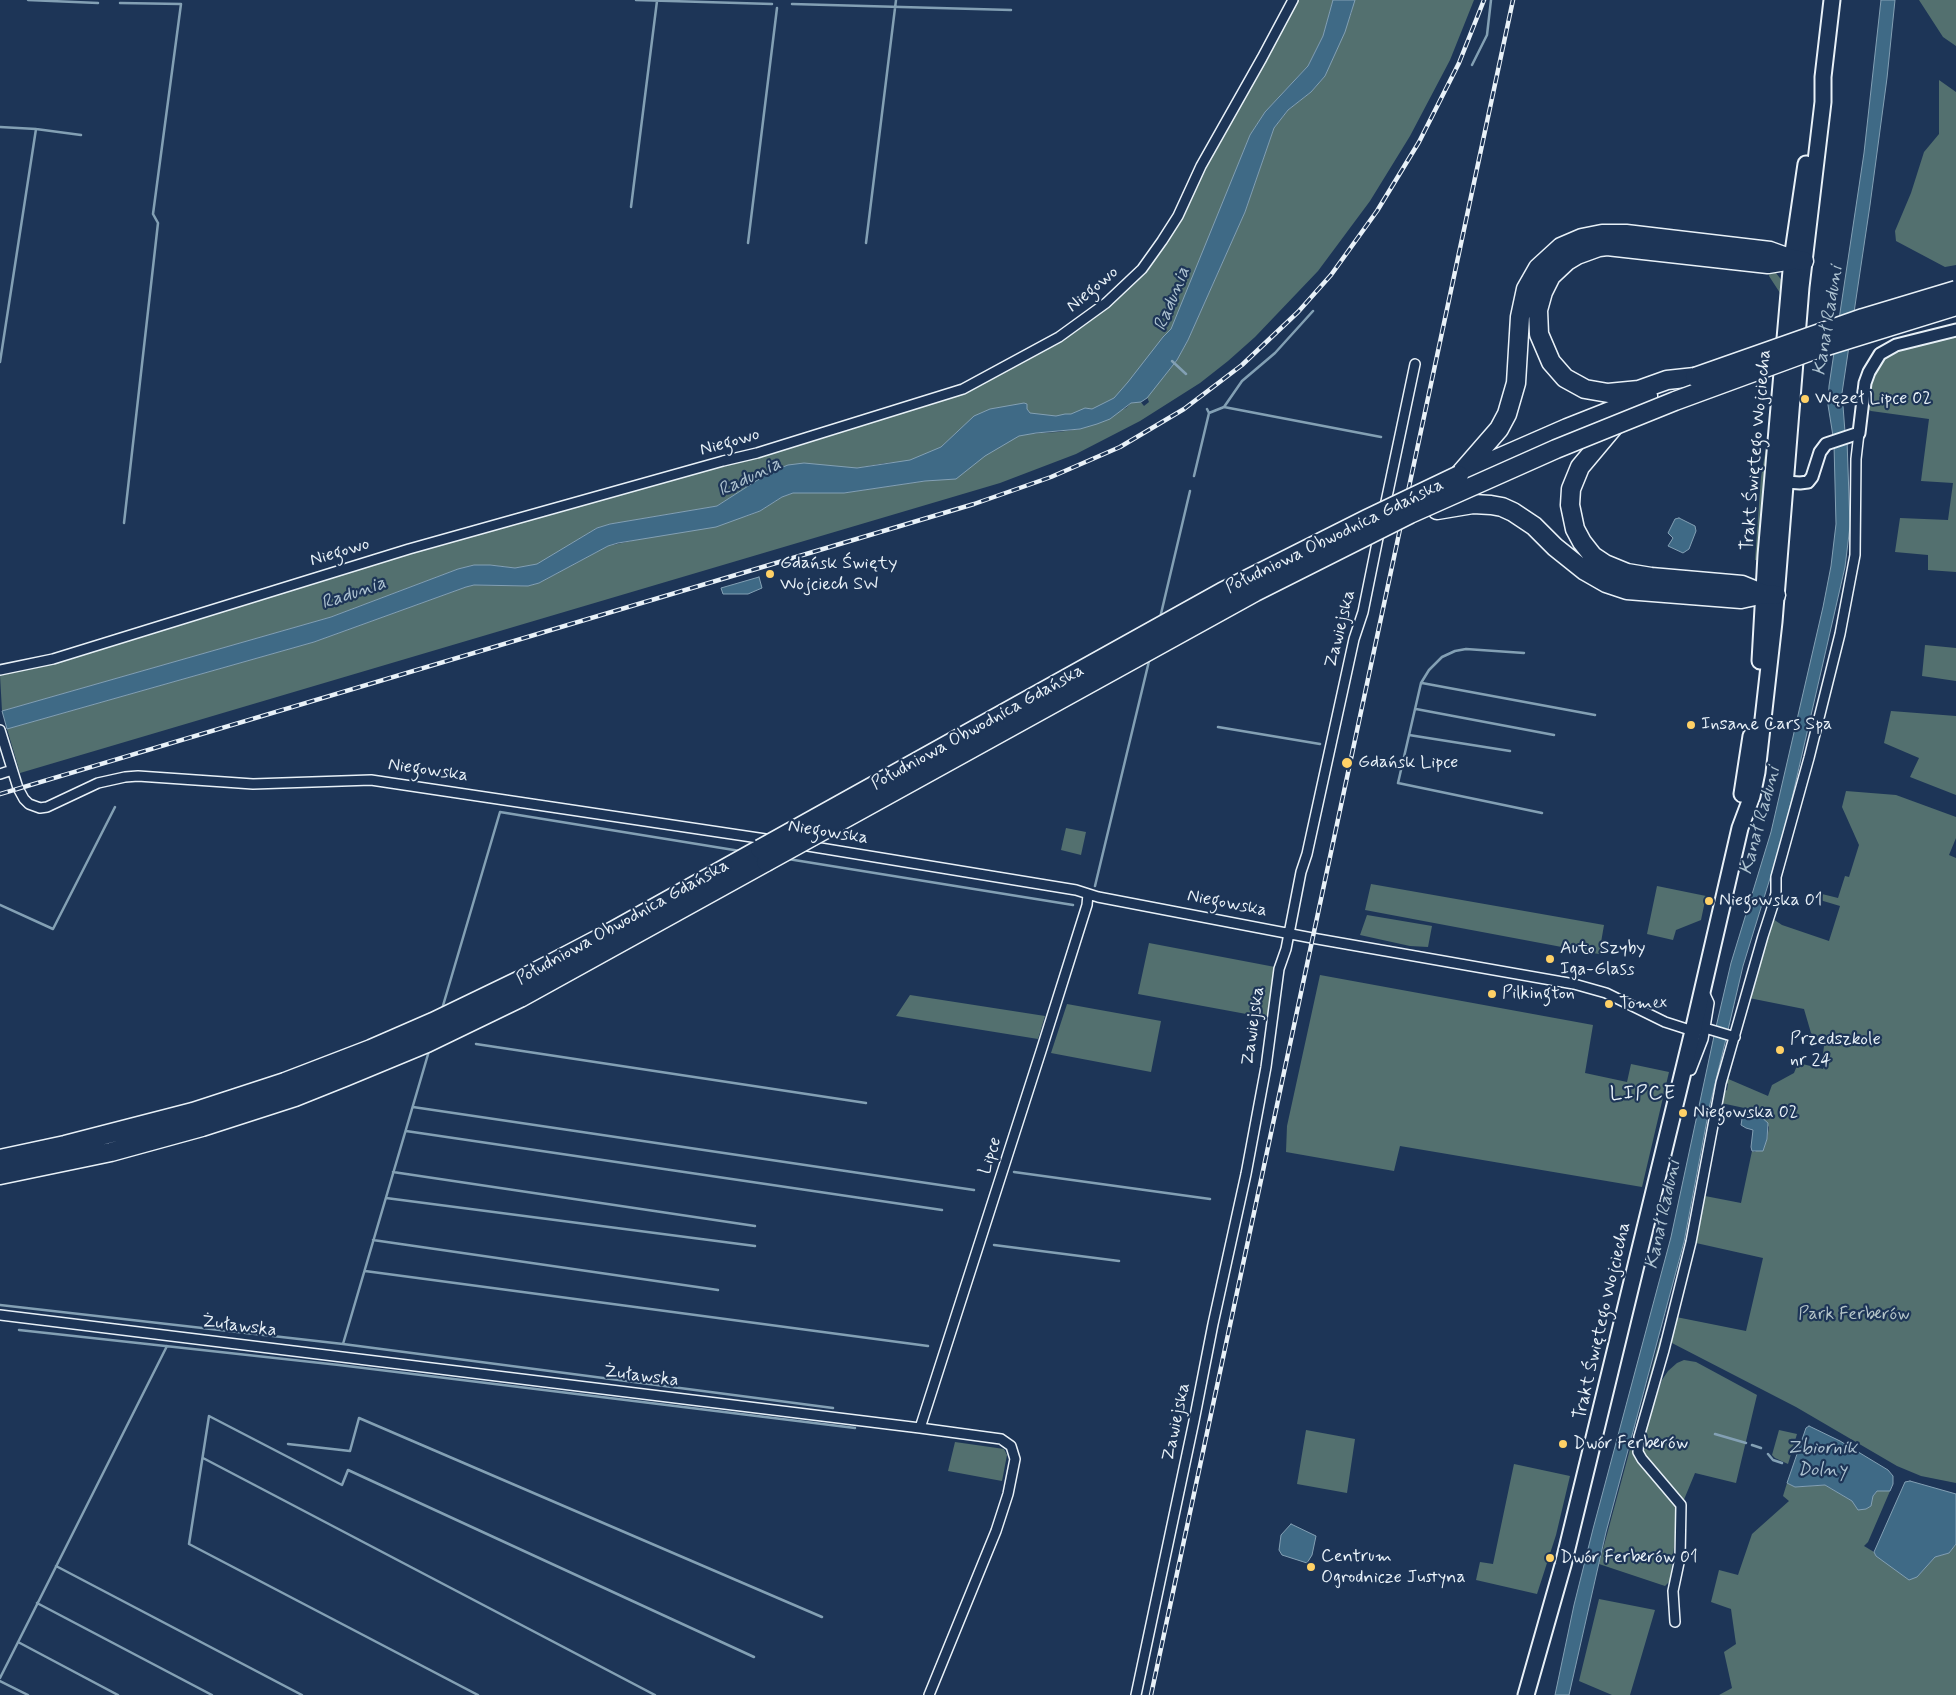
<!DOCTYPE html>
<meta charset="utf-8">
<style>
body{margin:0}
canvas{display:block;background:#1d3557}
</style>
<canvas width="1956" height="1695"></canvas>
<script>
const c = document.querySelector('canvas').getContext('2d');
c.lineJoin = 'round';
function fill(path, color) {
  c.fillStyle = color;
  c.fill(path, 'evenodd');
}
function poly(rows) {
  const path = new Path2D();
  for (const r of rows) {
    path.moveTo(r[0], r[1]);
    for (let i = 2; i < r.length; i += 2) path.lineTo(r[i], r[i + 1]);
  }
  return path;
}
function stroke(path, color, width, dash) {
  c.strokeStyle = color;
  c.lineWidth = width;
  c.lineCap = dash ? 'butt' : 'round';
  c.setLineDash(dash || []);
  c.stroke(path);
}
function write(font, color, halo, rows, align = 'center') {
  c.font = font + ' Mynerve,sans-serif';
  c.lineWidth = 4.5;
  c.setLineDash([]);
  c.textBaseline = 'middle';
  c.strokeStyle = halo;
  c.fillStyle = color;
  for (const [text, x, y, turn = 0] of rows) {
    c.save();
    c.translate(x, y);
    c.rotate((+turn || 0) * Math.PI / 180);
    c.textAlign = isNaN(turn) ? turn : align;
    if (halo) c.strokeText(text, 0, 0);
    c.fillText(text, 0, 0);
    c.restore();
  }
}
fill(poly([
 [1295,0,1333,0,1323,36,1308,66,1265,112,1250,135,1189,286,1184,310,1160,358,1114,398,1087,415,966,424,941,447,923,456,919,461,886,463,857,468,770,472,717,506,610,524,597,528,538,564,515,568,490,565,474,565,458,569,331,617,2,711,0,675,56,660,262,595,965,391,1007,367,1126,288,1189,197],
 [1350,0,1474,0,1450,60,1410,136,1370,201,1318,271,1255,337,1228,361,1200,383,1140,421,1076,454,1000,483,20,773,7,729,314,642,466,587,474,585,528,586,539,583,608,546,747,516,760,511,782,497,793,493,844,493,925,481,976,437,1058,432,1080,429,1126,408,1131,403,1140,401,1144,406,1149,402,1147,397,1177,360,1188,340,1245,212,1274,128,1288,110,1311,92,1325,76,1351,14,1353,6],
 [1919,0,1956,0,1956,46,1943,37],
 [1939,80,1956,92,1956,265,1945,267,1896,241,1895,231,1911,193,1924,152,1939,134],
 [1770,271,1776,273,1783,282,1759,560,1755,560,1761,477,1768,437,1780,293,1769,276],
 [1956,333,1956,572,1928,570,1928,555,1895,552,1900,518,1948,520,1953,483,1921,481,1929,419,1871,411,1866,408,1870,383,1875,370,1884,358,1898,350],
 [1925,645,1956,648,1956,681,1922,676],
 [1891,711,1956,716,1956,795,1910,777,1919,758,1884,743],
 [1846,791,1896,795,1956,817,1956,838,1949,855,1956,858,1956,1483,1921,1476,1897,1466,1796,1407,1670,1342,1676,1317,1746,1331,1763,1258,1696,1243,1705,1196,1741,1203,1752,1151,1755,1152,1767,1139,1769,1127,1760,1116,1748,1114,1749,1109,1721,1103,1723,1092,1727,1090,1728,1084,1725,1081,1726,1078,1768,1096,1772,1085,1794,1073,1798,1063,1823,1069,1828,1057,1823,1054,1824,1046,1811,1033,1804,1009,1749,998,1773,919,1782,925,1829,941,1840,906,1820,900,1822,894,1838,898,1845,876,1849,877,1859,845,1842,807],
 [1066,828,1086,832,1081,855,1061,850],
 [1371,884,1604,925,1599,954,1365,910],
 [1657,886,1706,896,1701,920,1676,930,1673,940,1647,934],
 [1367,915,1432,926,1428,947,1410,946,1360,935],
 [1149,943,1275,967,1268,1018,1138,994],
 [1320,975,1593,1025,1585,1073,1627,1082,1631,1064,1669,1072,1642,1187,1400,1146,1394,1171,1286,1152,1287,1126],
 [910,995,1045,1016,1038,1039,896,1016],
 [1067,1004,1161,1021,1151,1072,1051,1053],
 [1660,1338,1662,1339,1634,1453,1640,1464,1675,1501,1678,1514,1670,1581,1665,1586,1599,1564],
 [1684,1360,1696,1362,1757,1395,1736,1483,1695,1473,1683,1502,1646,1458,1641,1444,1643,1434,1662,1380,1668,1371,1677,1363],
 [1306,1430,1355,1439,1347,1493,1297,1484],
 [1779,1430,1797,1434,1788,1464,1775,1458,1772,1455],
 [955,1442,1004,1449,1007,1455,1002,1481,948,1471],
 [1514,1464,1570,1476,1556,1535,1537,1594,1476,1580,1480,1562,1493,1564],
 [1787,1483,1795,1487,1825,1485,1852,1501,1873,1496,1877,1491,1890,1491,1868,1542,1864,1546,1874,1552,1876,1556,1917,1577,1935,1557,1949,1553,1956,1544,1956,1695,1719,1695,1732,1688,1724,1652,1736,1644,1731,1609,1711,1602,1719,1570,1738,1575,1752,1534,1789,1501,1783,1496],
 [1599,1599,1655,1610,1630,1695,1612,1695,1579,1681]
]), '#53706f');
const water = poly([
 [1333,0,1355,0,1345,32,1325,76,1311,92,1288,110,1274,128,1245,212,1188,340,1177,360,1147,398,1141,402,1131,403,1110,419,1097,424,1080,429,1036,433,1019,436,985,456,956,479,925,481,844,493,793,493,782,497,760,511,716,527,618,543,608,546,539,583,528,586,474,585,466,587,314,642,7,729,2,711,331,617,458,569,474,565,490,565,515,568,537,564,597,528,610,524,717,506,770,472,788,465,804,463,857,468,910,460,941,447,974,416,990,409,1024,403,1027,404,1027,409,1030,413,1056,416,1065,414,1071,414,1085,408,1092,409,1114,398,1128,382,1163,337,1171,329,1250,135,1265,112,1308,66,1323,36,1333,0],
 [1881,0,1895,0,1887,78,1870,205,1842,393,1845,432,1833,436,1828,405,1829,386,1864,153,1881,0],
 [1847,440,1850,526,1845,567,1784,833,1743,966,1728,1030,1716,1027,1731,963,1771,832,1823,607,1831,566,1836,524,1834,444,1847,440],
 [1679,518,1695,526,1696,531,1689,549,1683,553,1668,546,1673,538,1668,533,1675,519,1679,518],
 [759,577,762,588,748,594,723,594,721,588,759,577],
 [1714,1036,1726,1039,1710,1104,1684,1242,1606,1532,1569,1695,1555,1695,1574,1605,1593,1529,1671,1237,1714,1036],
 [1748,1114,1760,1116,1768,1123,1767,1139,1763,1151,1752,1151,1751,1147,1753,1130,1746,1128,1741,1125,1742,1119,1748,1114],
 [1809,1426,1840,1441,1888,1470,1893,1476,1893,1484,1890,1491,1877,1491,1873,1496,1871,1506,1866,1509,1858,1510,1852,1501,1825,1485,1795,1487,1787,1483,1806,1428,1809,1426],
 [1910,1481,1956,1494,1956,1544,1949,1553,1935,1557,1917,1577,1909,1580,1876,1556,1874,1552,1905,1482,1910,1481],
 [1291,1524,1316,1536,1312,1555,1307,1563,1282,1555,1279,1550,1281,1535,1291,1524]
]);
fill(water, '#3f6a86');
stroke(water, '#83a0b4', 1);
stroke(poly([
 [28,0,98,3],
 [636,0,772,4],
 [120,3,181,4,153,214,158,223,124,523],
 [792,4,1011,10],
 [1472,65,1487,35,1491,0],
 [0,127,36,129,81,135],
 [631,207,657,1],
 [748,243,777,8],
 [866,243,896,0],
 [1172,361,1186,374],
 [0,362,36,129],
 [1224,407,1242,381,1275,353,1313,311],
 [1207,409,1209,413,1224,407,1381,437],
 [1194,476,1209,413],
 [1160,618,1190,491],
 [1524,653,1466,649,1455,651,1442,657,1429,670,1421,683,1398,783,1542,813],
 [1422,683,1595,715],
 [1416,709,1554,735],
 [1218,727,1320,744],
 [1409,735,1510,751],
 [788,859,1073,905],
 [1095,886,1150,657],
 [0,905,53,929,115,807],
 [442,1009,500,812,740,851],
 [476,1044,866,1103],
 [413,1107,974,1190],
 [406,1131,942,1210],
 [393,1172,755,1226],
 [1014,1172,1210,1199],
 [386,1198,755,1246],
 [373,1240,718,1290],
 [994,1245,1119,1261],
 [365,1271,928,1346],
 [0,1305,343,1344,833,1408],
 [19,1330,339,1365,855,1428],
 [343,1344,429,1051],
 [1715,1434,1746,1443],
 [288,1444,350,1451,359,1418,822,1617],
 [1752,1445,1761,1448],
 [1768,1454,1773,1460,1782,1463],
 [203,1458,655,1695],
 [56,1566,302,1695],
 [37,1603,212,1695],
 [18,1642,118,1695],
 [0,1678,167,1346],
 [0,1681,28,1695],
 [478,1695,189,1544,209,1416,342,1485,348,1470,754,1657]
]), '#83a0b4', 2.5);
const minor = poly([
 [1384,511,1415,364],
 [0,670,53,659,409,549,723,461,757,453,963,389,1059,337,1106,303,1142,269,1162,241,1178,216,1201,166,1262,58,1293,0],
 [0,730,18,788,24,799,29,804,40,808,47,807,98,783,125,777,138,776,253,784,371,780,772,840],
 [0,774,12,770],
 [802,845,1076,890,1098,897,1312,938,1574,984,1606,993,1665,1022,1693,1031],
 [1705,1028,1735,1037],
 [1683,1071,1691,1070,1703,1039,1709,1003,1703,990],
 [0,1315,920,1428,1001,1439,1011,1446,1015,1459,1008,1494,996,1531,929,1695],
 [920,1428,1042,1048,1087,905,1088,894],
 [1675,1622,1673,1591,1680,1558,1681,1505,1642,1459,1638,1452,1639,1437,1664,1350,1691,1242,1721,1083,1763,936,1773,905,1776,893,1776,877,1809,758,1840,634,1855,555,1856,459,1859,433],
 [1136,1695,1194,1421,1213,1324,1246,1174,1266,1067,1279,969,1286,949,1301,872,1307,854,1354,639,1363,612,1380,528]
]);
const tertiary = poly([
 [1786,482,1800,483,1808,482,1812,477,1820,452,1826,444,1859,433,1865,383,1869,372,1880,354,1896,345,1956,330]
]);
const primary = poly([
 [1760,661,1766,555,1792,259,1806,164],
 [1742,794,1751,736],
 [1526,1695,1563,1565,1693,1031,1740,828,1752,796,1757,772,1774,622,1801,287,1823,102,1823,77,1832,0]
]);
const motorway = poly([
 [1695,377,1667,380,1639,390,1608,393,1585,389,1565,378,1551,362,1539,334,1538,310,1543,292,1551,276,1567,261,1577,255,1599,247,1607,246,1768,264,1792,260],
 [1616,424,1580,467,1571,489,1570,505,1575,529,1582,542,1593,556,1605,564,1627,573,1651,577,1742,585,1764,594],
 [1464,473,1567,428,1648,396],
 [1459,475,1499,429,1507,414,1516,383,1520,317,1526,289,1538,268,1561,247,1582,238,1602,234,1626,234,1770,251,1792,259,1804,261],
 [1437,510,1473,504,1491,505,1502,507,1513,512,1534,526,1555,547,1585,571,1606,583,1627,590,1741,599,1764,594,1776,595],
 [0,1159,65,1145,193,1112,285,1082,371,1049,433,1022,518,981,602,937,760,849],
 [0,1175,111,1152,202,1127,295,1097,345,1077,427,1043,520,998,766,862]
]);
stroke(minor, '#e8f1f8', 12);
stroke(tertiary, '#e8f1f8', 15);
stroke(primary, '#e8f1f8', 19);
stroke(motorway, '#e8f1f8', 21);
stroke(minor, '#1d3557', 9);
stroke(tertiary, '#1d3557', 11);
stroke(primary, '#1d3557', 15);
stroke(motorway, '#1d3557', 18);
const rail = poly([
 [0,794,974,504,1051,477,1120,447,1184,409,1242,365,1298,312,1331,275,1377,211,1419,142,1459,63,1484,0],
 [1151,1695,1513,0]
]);
stroke(rail, '#e8f1f8', 4.5);
stroke(rail, '#1d3557', 2.5, [8]);
const motorwayBridge = poly([
 [1695,377,1863,318,1956,290],
 [760,849,1222,592,1367,519,1459,475],
 [766,862,1255,592,1410,514,1556,449,1675,401,1814,350,1956,306]
]);
stroke(motorwayBridge, '#e8f1f8', 21, []);
stroke(motorwayBridge, '#1d3557', 18);
for (const [x, y, r, color] of [
 [1805,399,5,"#ffd166"],
 [770,574,5,"#ffd166"],
 [1691,725,5,"#ffd166"],
 [1347,763,6,"#ffd166"],
 [1709,901,5,"#ffd166"],
 [1550,959,5,"#ffd166"],
 [1492,994,5,"#ffd166"],
 [1609,1004,5,"#ffd166"],
 [1780,1050,5,"#ffd166"],
 [1683,1113,5,"#ffd166"],
 [1563,1444,5,"#ffd166"],
 [1550,1558,5,"#ffd166"],
 [1311,1567,5,"#ffd166"]
]) {
  const dot = new Path2D();
  dot.arc(x, y, r, 0, 2 * Math.PI);
  c.fillStyle = color;
  c.fill(dot);
  stroke(dot, '#1d3557', 2);
}
write('18px', '#e8f1f8', '#1d3557', [
 ["Niegowo",1093,290,-40],
 ["Niegowo",730,443,-16],
 ["Trakt Świętego Wojciecha",1757,450,-85],
 ["Południowa Obwodnica Gdańska",1335,537,-26],
 ["Niegowo",340,553,-17],
 ["Zawiejska",1341,629,-76],
 ["Południowa Obwodnica Gdańska",978,728,-29],
 ["Niegowska",428,771,8],
 ["Niegowska",828,833,9],
 ["Niegowska",1227,904,11],
 ["Południowa Obwodnica Gdańska",623,923,-29],
 ["Zawiejska",1254,1026,-82],
 ["Lipce",991,1156,-72],
 ["Trakt Świętego Wojciecha",1603,1321,-77],
 ["Żuławska",239,1327,7],
 ["Żuławska",641,1377,7],
 ["Zawiejska",1177,1422,-78]
]);
write('18px', '#e8f1f8', '#1d3557', [
 ["Węzeł Lipce 02",1815,399],
 ["Gdańsk Święty",780,564],
 ["Wojciech SW",780,585],
 ["Insane Cars Spa",1701,725],
 ["Gdańsk Lipce",1358,763],
 ["Niegowska 01",1719,901],
 ["Auto Szyby",1560,949],
 ["Iga-Glass",1560,970],
 ["Pilkington",1502,994],
 ["Tomex",1619,1004],
 ["Przedszkole",1790,1040],
 ["nr 24",1790,1061],
 ["Niegowska 02",1693,1113],
 ["Dwór Ferberów",1573,1444],
 ["Centrum",1321,1557],
 ["Ogrodnicze Justyna",1321,1578],
 ["Dwór Ferberów 01",1560,1558]
], 'left');
write('18px', '#b4c4c8', '#1d3557', [
 ["Park Ferberów",1854,1315]
]);
write('italic 19px', '#adc2d0', '#1d3557', [
 ["Radunia",1173,299,-68],
 ["Kanał Raduni",1829,321,-81],
 ["Radunia",750,478,-26],
 ["Radunia",354,594,-19],
 ["Kanał Raduni",1761,821,-75],
 ["Kanał Raduni",1664,1215,-78],
 ["Zbiornik",1822,1449],
 ["Dolny",1822,1471]
]);
c.letterSpacing = '1px';
write('20px', '#e8f1f8', '#1d3557', [
 ["LIPCE",1643,1095]
]);
c.letterSpacing = '0px';
</script>
